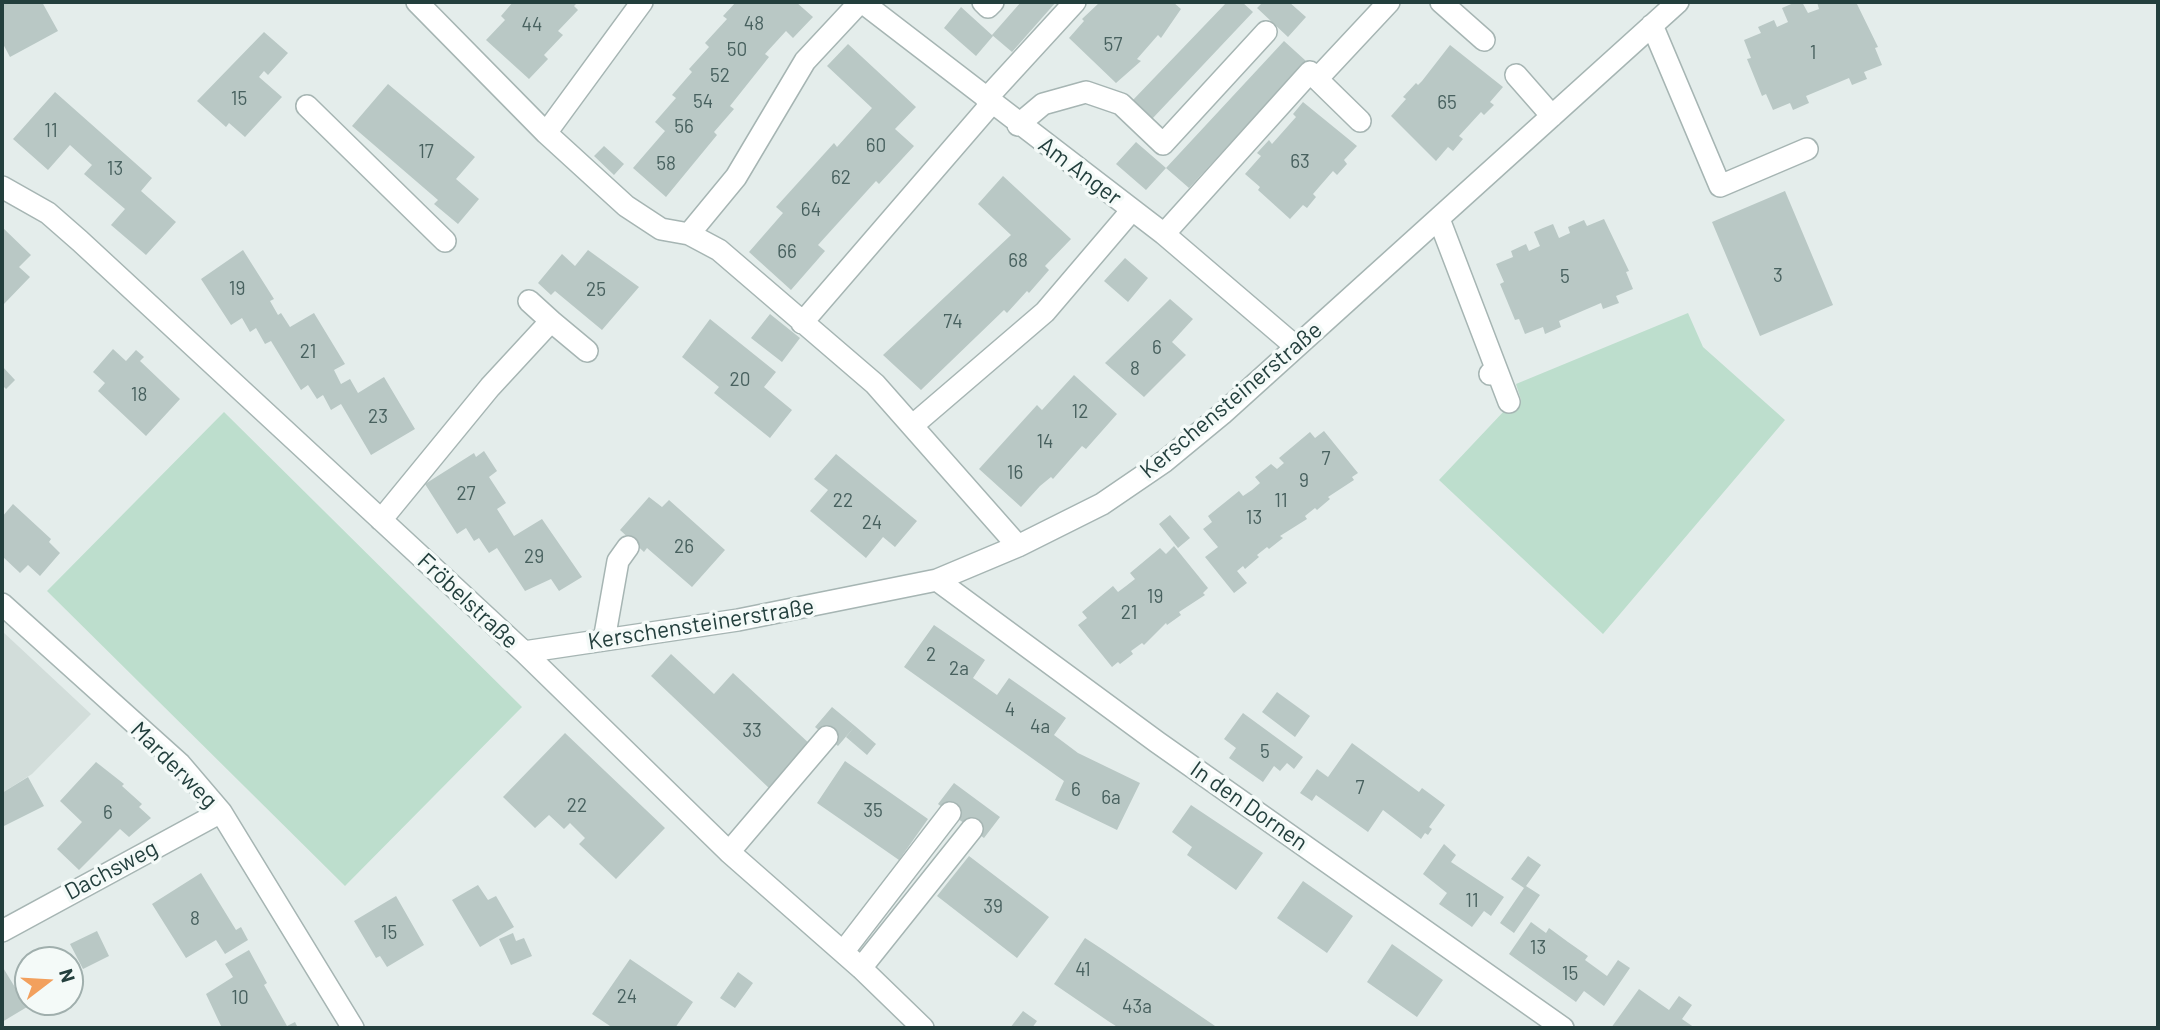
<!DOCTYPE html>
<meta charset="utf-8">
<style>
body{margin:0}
#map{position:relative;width:2160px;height:1030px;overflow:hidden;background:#e4edeb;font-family:Barlow,sans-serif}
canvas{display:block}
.frame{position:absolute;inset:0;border:4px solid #233f3d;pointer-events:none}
.north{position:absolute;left:14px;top:946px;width:70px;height:70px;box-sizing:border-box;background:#f4faf8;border:2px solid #a0afad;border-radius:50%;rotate:73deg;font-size:19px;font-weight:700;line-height:28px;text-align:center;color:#233f3d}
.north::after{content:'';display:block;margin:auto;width:24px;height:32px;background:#f2a05d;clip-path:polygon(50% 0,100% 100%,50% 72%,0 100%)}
</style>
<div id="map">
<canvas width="2160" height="1030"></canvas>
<div class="frame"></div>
<div class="north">N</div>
</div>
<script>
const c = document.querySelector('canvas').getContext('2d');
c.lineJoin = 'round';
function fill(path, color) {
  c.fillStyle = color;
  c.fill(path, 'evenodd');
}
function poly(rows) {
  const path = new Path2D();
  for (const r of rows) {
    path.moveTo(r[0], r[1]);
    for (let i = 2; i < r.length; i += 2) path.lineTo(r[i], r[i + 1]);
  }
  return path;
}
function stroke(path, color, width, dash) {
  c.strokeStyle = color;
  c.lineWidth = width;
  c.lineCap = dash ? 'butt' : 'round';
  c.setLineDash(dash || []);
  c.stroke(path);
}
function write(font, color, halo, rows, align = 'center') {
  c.font = font + ' Barlow,sans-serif';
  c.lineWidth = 7;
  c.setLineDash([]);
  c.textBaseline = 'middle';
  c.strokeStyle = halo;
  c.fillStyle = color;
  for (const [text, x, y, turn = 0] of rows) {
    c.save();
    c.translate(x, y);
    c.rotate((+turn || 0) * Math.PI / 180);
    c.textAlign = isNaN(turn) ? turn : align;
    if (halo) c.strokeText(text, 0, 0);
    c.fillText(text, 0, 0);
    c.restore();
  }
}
fill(poly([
 [2,631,91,714,32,774,2,793]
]), '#d2ddda');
fill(poly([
 [1688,313,1703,347,1785,420,1603,634,1439,480,1505,410,1521,400,1516,384],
 [224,412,522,707,345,886,47,591]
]), '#bddecd');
fill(poly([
 [2,2,42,2,58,31,10,57,2,42],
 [513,2,578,2,574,6,578,10,558,31,563,35,544,55,548,59,529,79,486,40,505,20,501,16],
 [736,2,796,2,813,17,793,38,786,31,765,54,769,57,730,106,734,109,714,132,717,135,666,197,633,168,665,131,655,122,676,98,672,95,692,72,689,69,709,47,705,43,727,19,723,16],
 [1021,2,1056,2,1012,52,992,35],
 [1100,2,1173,2,1181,9,1161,38,1158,35,1137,59,1141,61,1116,83,1069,38,1084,21,1082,19],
 [1227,2,1242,2,1253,12,1152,119,1132,101],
 [1263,2,1289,2,1306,17,1288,37,1257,8],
 [1796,2,1802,2,1808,13,1819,9,1817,2,1856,2,1878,47,1875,48,1882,65,1864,72,1867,79,1852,85,1849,78,1806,96,1809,103,1793,110,1790,103,1773,110,1766,94,1762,96,1747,59,1751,58,1744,40,1761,33,1758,27,1774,20,1777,27,1788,22,1782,8],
 [961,7,993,36,976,56,944,28],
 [264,32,288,53,268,75,264,71,259,77,282,97,245,137,229,123,226,127,197,101],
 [1284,41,1306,61,1189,188,1166,168],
 [848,44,916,107,895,129,914,146,879,184,876,181,818,245,825,251,791,290,749,252,783,213,776,207,834,143,837,147,872,108,827,66],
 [1450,45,1503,87,1490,102,1494,105,1484,115,1481,112,1459,136,1463,139,1453,151,1448,147,1436,161,1391,116,1406,99,1403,97,1416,83,1418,85,1422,81],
 [388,84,475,157,456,179,479,199,458,224,434,204,438,200,352,126],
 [55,92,152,178,141,191,176,222,146,255,111,225,125,209,84,174,92,165,70,145,48,170,13,139],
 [1303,102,1357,146,1344,160,1347,164,1337,175,1333,171,1313,194,1316,197,1307,208,1303,205,1290,219,1258,190,1260,187,1245,174,1261,156,1257,153,1269,140,1272,144,1296,117,1293,114],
 [1136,142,1166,168,1146,190,1116,164],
 [604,146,624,164,614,175,594,156],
 [1003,176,1071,239,1045,266,1049,270,1029,293,1027,291,1007,313,1004,310,921,390,883,355,1011,235,978,204],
 [1785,191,1833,305,1760,336,1712,222],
 [1604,219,1629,271,1626,272,1633,289,1616,296,1619,303,1603,309,1601,303,1559,321,1561,327,1545,334,1543,327,1525,334,1519,319,1515,320,1500,284,1504,282,1496,264,1513,257,1511,251,1526,244,1529,251,1540,246,1534,232,1543,228,1553,224,1559,238,1570,233,1568,227,1584,220,1587,226],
 [2,227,31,255,19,267,30,277,2,306],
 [243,250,274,299,270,301,278,315,281,313,290,327,314,313,345,364,334,370,341,384,350,379,358,393,384,377,415,429,371,455,341,404,331,410,323,395,317,399,308,385,301,390,271,341,265,344,256,328,250,332,242,318,231,325,201,279],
 [588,250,639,287,602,330,555,291,551,295,538,283,562,254,575,266],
 [1125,258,1148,278,1128,302,1104,281],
 [1170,299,1193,319,1172,342,1186,355,1144,397,1105,363],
 [770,314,800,338,782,362,751,338],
 [710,319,776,372,764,387,792,410,770,438,714,393,719,387,682,357],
 [113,349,126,361,136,350,144,357,140,361,180,399,146,436,98,391,105,383,93,372],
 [2,366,15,380,6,389,2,385],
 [1074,375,1117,414,1086,449,1082,446,1053,479,1051,477,1040,486,1021,507,979,469,1037,405,1042,410],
 [1324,431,1358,473,1352,477,1354,480,1328,497,1330,499,1317,510,1315,508,1305,516,1307,519,1280,536,1283,538,1269,549,1267,547,1257,555,1259,557,1245,569,1243,566,1237,571,1247,583,1234,593,1205,557,1218,547,1203,529,1212,522,1208,516,1239,491,1243,496,1252,490,1260,483,1255,477,1271,464,1277,469,1284,463,1279,458,1310,432,1315,438],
 [484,451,497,471,489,477,506,503,497,509,514,536,542,519,582,577,559,591,551,579,525,591,497,548,489,553,479,538,474,541,466,528,457,534,425,484,474,453,476,457],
 [836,454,917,521,895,547,883,537,866,558,810,511,828,490,814,479],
 [649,497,662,507,669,500,725,550,692,587,647,548,644,552,620,530],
 [13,504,51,539,49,542,60,553,40,576,28,565,20,573,2,556,2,517],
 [1170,515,1190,538,1178,548,1159,524],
 [1174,546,1208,588,1203,593,1205,595,1179,612,1181,615,1167,625,1166,623,1144,645,1142,643,1131,651,1133,654,1120,664,1118,662,1112,667,1078,625,1087,618,1082,612,1113,586,1118,592,1126,586,1135,579,1130,573,1160,548,1166,554],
 [934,625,985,660,973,678,997,695,1009,678,1066,718,1054,735,1078,753,1140,783,1117,830,1055,800,1064,781,904,667],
 [671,654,714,694,733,673,811,745,770,789,651,676],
 [1277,692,1310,716,1295,737,1262,712],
 [832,707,855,726,838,746,815,727],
 [1243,713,1303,757,1294,769,1287,763,1280,771,1274,766,1263,782,1229,758,1236,748,1224,739],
 [855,726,876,744,867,755,846,737],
 [565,733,665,828,616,879,579,844,585,838,570,823,564,829,549,815,535,828,503,797],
 [1352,743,1419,792,1422,788,1445,805,1429,827,1432,829,1428,835,1425,833,1421,839,1383,810,1368,832,1316,795,1312,801,1300,793,1317,769,1328,777],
 [845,761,928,819,899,860,817,803],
 [96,762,124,784,122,786,142,804,139,807,151,818,129,837,120,829,79,870,57,849,82,822,60,801],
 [28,777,44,806,2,827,2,793],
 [954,783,1000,817,984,838,938,804],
 [1191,805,1263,853,1236,890,1187,855,1192,847,1172,832],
 [1444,844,1456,855,1451,862,1504,897,1491,916,1484,911,1472,927,1439,904,1447,893,1423,874],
 [969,856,1049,917,1017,958,937,896],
 [1528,856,1541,865,1526,886,1540,895,1514,933,1500,923,1524,888,1511,879],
 [201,873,236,930,241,927,248,940,225,954,216,940,186,958,152,904],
 [1303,881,1353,916,1327,953,1277,918],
 [478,885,488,900,496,896,514,927,480,947,452,900],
 [396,896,424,945,387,967,380,956,376,958,354,921],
 [1531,922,1546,933,1549,928,1568,942,1588,956,1585,960,1607,976,1618,960,1630,968,1604,1006,1584,991,1576,1002,1509,954],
 [97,931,109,956,83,969,70,944],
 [513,933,516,941,524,938,532,956,511,965,499,939],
 [1085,938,1105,951,1218,1028,1119,1028,1108,1021,1054,984],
 [1392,944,1443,980,1417,1017,1367,982],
 [249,950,267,983,264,985,287,1026,295,1022,298,1028,222,1028,206,994,233,977,225,964],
 [630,959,693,1002,675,1028,613,1028,592,1014],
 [2,966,27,1007,2,1022],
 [738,972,753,983,735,1008,720,998],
 [1639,989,1669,1010,1679,996,1692,1005,1682,1019,1695,1028,1611,1028],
 [1023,1011,1037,1021,1032,1028,1010,1028]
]), '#b9c8c5');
const minor = poly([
 [417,2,546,133,626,206,661,229,689,234,719,250,875,384,1018,546],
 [862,2,1164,234,1295,346],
 [983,2,988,7,993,2],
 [1441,2,1484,40],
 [1652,25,1720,186,1807,149],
 [1516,75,1552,116],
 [1317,79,1360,121],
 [986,99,1075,2],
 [307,106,445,241],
 [1018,125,1043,104,1086,92,1121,104,1163,144,1266,32],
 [546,133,642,2],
 [2,187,48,213,80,241,524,652,729,852,861,968,923,1028],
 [1439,219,1496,368,1490,374],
 [689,234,736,177,805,61,860,2],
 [1164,234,1310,72,1317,79,1389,2],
 [529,301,551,321],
 [802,323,991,104],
 [1496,368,1509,402],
 [912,426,1045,312,1132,210],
 [381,520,490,387,551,321,587,351],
 [937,580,1157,742,1563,1028],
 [2,604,180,764,221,812,353,1028],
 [604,640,618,561,628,547],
 [524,652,738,620,937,580,1018,546,1102,504,1165,461,1222,414,1678,2],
 [729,852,827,737],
 [2,931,221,812],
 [843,952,950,813],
 [861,968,972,829]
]);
stroke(minor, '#a6b5b3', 24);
stroke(minor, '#fff', 21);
write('19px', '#48615f', null, [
 ["48",754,24],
 ["44",532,25],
 ["57",1113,45],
 ["50",737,50],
 ["1",1813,53],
 ["52",720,76],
 ["15",239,99],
 ["54",703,102],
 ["65",1447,103],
 ["56",684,127],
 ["11",51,131],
 ["60",876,146],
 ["17",426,152],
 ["63",1300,162],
 ["58",666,164],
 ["13",115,169],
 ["62",841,178],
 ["64",811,210],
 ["66",787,252],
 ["68",1018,261],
 ["3",1778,276],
 ["5",1565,277],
 ["19",237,289],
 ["25",596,290],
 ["74",953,322],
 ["6",1157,348],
 ["21",308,352],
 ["8",1135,369],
 ["20",740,380],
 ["18",139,395],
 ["12",1080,412],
 ["23",378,417],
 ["14",1045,442],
 ["7",1326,459],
 ["16",1015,473],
 ["9",1304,481],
 ["27",466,494],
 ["22",843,501],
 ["11",1281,501],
 ["13",1254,518],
 ["24",872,523],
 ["26",684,547],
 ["29",534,557],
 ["19",1155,597],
 ["21",1129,613],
 ["2",931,655],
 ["2a",959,669],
 ["4",1010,710],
 ["4a",1040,727],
 ["33",752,731],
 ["5",1265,752],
 ["7",1360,788],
 ["6",1076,790],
 ["6a",1111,798],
 ["22",577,806],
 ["35",873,811],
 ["6",108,813],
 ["11",1472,901],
 ["39",993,907],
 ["8",195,919],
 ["15",389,933],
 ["13",1538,948],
 ["41",1083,970],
 ["15",1570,974],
 ["24",627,997],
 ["10",240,998],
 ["43a",1137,1007]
]);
write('23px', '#233f3d', '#f4faf8', [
 ["Am Anger",1080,171,37],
 ["Kerschensteinerstraße",1231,400,-40],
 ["Fröbelstraße",468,601,43],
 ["Kerschensteinerstraße",701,624,-9],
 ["Marderweg",174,765,45],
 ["In den Dornen",1249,806,35],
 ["Dachsweg",111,870,-28]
]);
</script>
